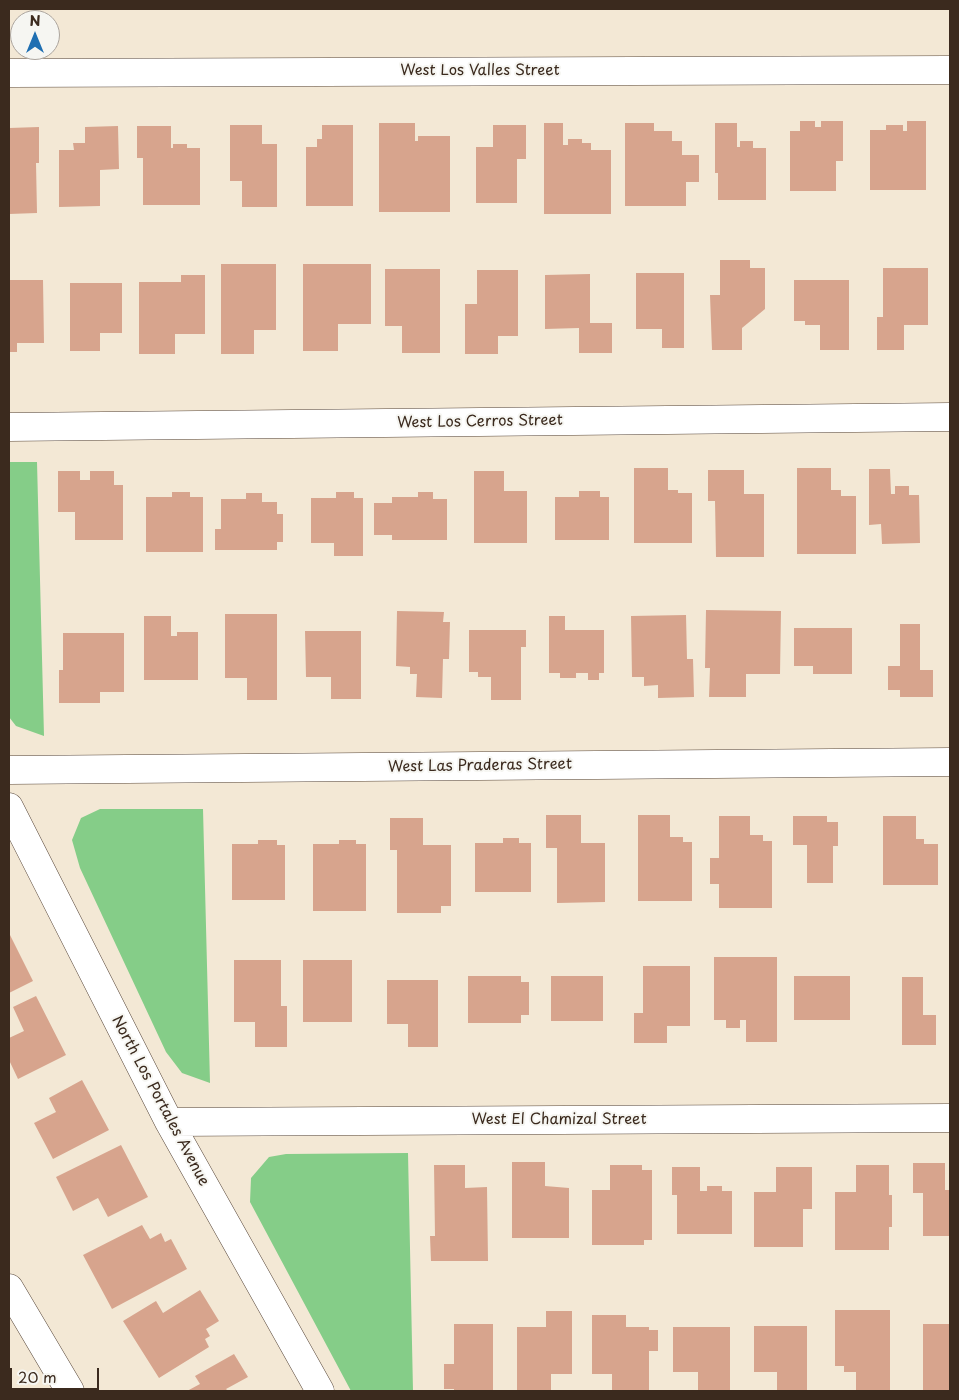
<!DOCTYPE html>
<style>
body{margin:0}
#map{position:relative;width:959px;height:1400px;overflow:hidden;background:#f3e8d5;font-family:"Playpen Sans",sans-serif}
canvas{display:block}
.frame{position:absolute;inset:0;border:10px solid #3b2a1e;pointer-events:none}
.north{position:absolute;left:10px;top:10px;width:50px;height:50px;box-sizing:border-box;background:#f6f6f2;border:1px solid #aba49d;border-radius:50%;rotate:0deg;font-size:14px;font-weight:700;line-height:20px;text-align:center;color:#3b2a1e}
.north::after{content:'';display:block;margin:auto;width:18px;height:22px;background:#1f6fb2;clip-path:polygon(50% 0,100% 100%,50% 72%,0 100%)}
.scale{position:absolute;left:10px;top:1368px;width:89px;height:22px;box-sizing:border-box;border:2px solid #3b2a1e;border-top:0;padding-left:6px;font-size:15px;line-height:18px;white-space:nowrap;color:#3b2a1e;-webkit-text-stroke:4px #f6f6f2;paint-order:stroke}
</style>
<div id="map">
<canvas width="959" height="1400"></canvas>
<div class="frame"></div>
<div class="north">N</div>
<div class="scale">20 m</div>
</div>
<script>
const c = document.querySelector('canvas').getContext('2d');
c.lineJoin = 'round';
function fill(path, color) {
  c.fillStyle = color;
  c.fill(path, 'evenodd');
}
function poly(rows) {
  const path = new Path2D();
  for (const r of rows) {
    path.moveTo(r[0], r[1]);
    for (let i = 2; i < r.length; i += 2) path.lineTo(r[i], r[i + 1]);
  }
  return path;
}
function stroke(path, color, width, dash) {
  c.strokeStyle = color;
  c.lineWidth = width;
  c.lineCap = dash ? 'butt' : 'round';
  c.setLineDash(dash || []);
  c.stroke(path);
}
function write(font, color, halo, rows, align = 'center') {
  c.font = font + ' "Playpen Sans",sans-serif';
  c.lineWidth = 4;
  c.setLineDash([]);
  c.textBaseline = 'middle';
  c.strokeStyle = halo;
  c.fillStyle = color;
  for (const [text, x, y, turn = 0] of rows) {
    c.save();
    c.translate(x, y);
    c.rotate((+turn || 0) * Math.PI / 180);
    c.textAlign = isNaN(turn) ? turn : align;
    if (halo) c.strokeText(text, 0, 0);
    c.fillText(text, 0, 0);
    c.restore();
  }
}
fill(poly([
 [9,462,37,462,44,736,16,726,9,717],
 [100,809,203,809,210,1083,182,1073,166,1052,80,868,72,840,81,818],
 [408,1153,413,1391,351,1391,250,1202,251,1178,269,1157,286,1154]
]), '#85cd88');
fill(poly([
 [800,121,815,121,815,127,821,127,821,121,843,121,843,161,836,161,836,191,790,191,790,131,800,131],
 [907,121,926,121,926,190,870,190,870,130,886,130,886,125,903,125,903,131,907,131],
 [379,123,415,123,415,141,418,141,418,136,450,136,450,212,379,212],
 [544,123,563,123,563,145,568,145,568,139,582,139,582,143,591,143,591,150,611,150,611,214,544,214],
 [625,123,654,123,654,131,672,131,672,141,682,141,682,155,699,155,699,182,686,182,686,206,625,206],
 [715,123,737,123,737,147,740,147,740,141,753,141,753,148,766,148,766,200,718,200,718,173,715,173],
 [230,125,262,125,262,144,277,144,277,207,242,207,242,181,230,181],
 [322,125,353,125,353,206,306,206,306,147,317,147,317,139,322,139],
 [493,125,526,125,526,159,517,159,517,203,476,203,476,147,493,147],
 [118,126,119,169,100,170,100,206,59,207,59,150,74,150,73,143,85,143,85,127],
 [137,126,171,126,171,148,173,148,173,144,187,144,187,148,200,148,200,205,143,205,143,158,137,158],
 [39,127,39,163,36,163,37,213,9,214,9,128],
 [720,260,750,260,750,268,765,268,765,309,742,328,742,350,712,350,710,295,720,295],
 [221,264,276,264,276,330,254,330,254,354,221,354],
 [303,264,371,264,371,324,338,324,338,351,303,351],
 [883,268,928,268,928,325,904,325,904,350,877,350,877,317,883,317],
 [385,269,440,269,440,353,402,353,402,326,385,326],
 [477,270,518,270,518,336,498,336,498,354,465,354,465,304,477,304],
 [636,273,684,273,684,348,662,348,662,329,636,329],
 [590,274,590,323,612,323,612,353,579,353,579,328,545,329,545,275],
 [181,275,205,275,205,334,175,334,175,354,139,354,139,282,181,282],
 [9,280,43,280,44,343,17,343,17,352,9,352],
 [794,280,849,280,849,350,820,350,820,325,805,325,805,321,794,321],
 [70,283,122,283,122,333,100,333,100,351,70,351],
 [634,468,668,468,668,490,678,490,678,493,692,493,692,543,634,543],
 [797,468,831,468,831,490,841,490,841,496,856,496,856,554,797,554],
 [869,469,890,469,891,494,895,494,895,486,909,486,909,495,919,495,920,543,882,544,881,524,869,525],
 [708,470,744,470,744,494,764,494,764,557,716,557,715,501,708,501],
 [58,471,80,471,80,480,90,480,90,471,114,471,114,485,123,485,123,540,75,540,75,512,58,512],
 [474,471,504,471,504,491,527,491,527,543,474,543],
 [579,491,600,491,600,497,609,497,609,540,555,540,555,497,579,497],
 [172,492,190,492,190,497,203,497,203,552,146,552,146,497,172,497],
 [336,492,354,492,354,498,363,498,363,556,334,556,334,543,311,543,311,498,336,498],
 [418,492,433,492,433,499,447,499,447,540,392,540,392,535,374,535,374,503,392,503,392,497,418,497],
 [246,493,262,493,262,502,277,502,277,514,283,514,283,542,277,542,277,550,215,550,215,529,221,529,221,499,246,499],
 [706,610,781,611,780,674,746,674,746,697,709,697,710,668,705,668],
 [397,611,444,612,443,622,450,622,449,659,443,659,442,698,416,697,417,674,410,674,410,667,396,666],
 [225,614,277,614,277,700,247,700,247,678,225,678],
 [686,615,687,659,693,659,694,697,658,698,658,685,644,686,644,677,632,677,631,616],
 [144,616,171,616,171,636,177,636,177,632,198,632,198,680,144,680],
 [549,616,565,616,565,630,604,630,604,673,599,673,599,680,588,680,588,673,576,673,576,678,560,678,560,673,549,673],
 [900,624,920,624,920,670,933,670,933,697,900,697,900,690,888,690,888,666,900,666],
 [794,628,852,628,852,674,813,674,813,666,794,666],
 [469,630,526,630,526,647,521,647,521,700,491,700,491,677,478,677,478,672,469,672],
 [305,631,361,631,361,699,331,699,331,677,306,677],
 [63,633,124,633,124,692,100,692,100,703,59,703,59,670,63,670],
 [546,815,581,815,581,843,605,843,605,902,557,903,557,848,546,848],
 [638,815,670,815,670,837,683,837,683,842,692,842,692,901,638,901],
 [719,816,750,816,750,835,763,835,763,841,772,841,772,908,719,908,719,884,710,884,710,858,719,858],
 [793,816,827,816,827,822,838,822,838,846,833,846,833,883,807,883,807,845,793,845],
 [883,816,916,816,916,839,924,839,924,844,938,844,938,885,883,885],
 [390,818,423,818,423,845,451,845,451,906,441,906,441,913,397,913,397,850,390,850],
 [503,838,519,838,519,843,531,843,531,892,475,892,475,843,503,843],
 [258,840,277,840,277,845,285,845,285,900,232,900,232,844,258,844],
 [339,840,356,840,356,844,366,844,366,911,313,911,313,844,339,844],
 [9,933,33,981,9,993],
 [714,957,777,957,777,1042,746,1042,746,1020,740,1020,740,1028,726,1028,726,1020,714,1020],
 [234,960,281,960,281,1006,287,1006,287,1047,255,1047,255,1022,234,1022],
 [303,960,352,960,352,1022,303,1022],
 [643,966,690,966,690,1026,667,1026,667,1043,634,1043,634,1013,643,1013],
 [468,976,521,976,521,982,529,982,529,1015,521,1015,521,1023,468,1023],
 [551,976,603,976,603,1021,551,1021],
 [794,976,850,976,850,1020,794,1020],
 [902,977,923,977,923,1015,936,1015,936,1045,902,1045],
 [387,980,438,980,438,1047,408,1047,408,1024,387,1024],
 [36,996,66,1055,18,1079,9,1060,9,1038,24,1031,13,1007],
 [82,1080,109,1130,53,1159,34,1123,56,1112,49,1098],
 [121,1145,148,1197,108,1217,98,1198,73,1211,56,1177],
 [512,1162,545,1162,545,1186,569,1188,569,1238,512,1238],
 [913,1163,945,1163,945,1190,950,1190,950,1236,923,1236,923,1193,913,1193],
 [434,1165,465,1165,465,1188,487,1187,488,1261,431,1261,430,1236,435,1236],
 [610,1165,642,1165,642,1170,652,1170,652,1240,644,1240,644,1245,592,1245,592,1190,610,1190],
 [856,1165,889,1165,889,1195,892,1195,892,1227,889,1227,889,1250,835,1250,835,1192,856,1192],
 [672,1167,700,1167,700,1191,707,1191,707,1186,722,1186,722,1191,732,1191,732,1234,677,1234,677,1195,672,1195],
 [776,1167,812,1167,812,1209,803,1209,803,1247,754,1247,754,1192,776,1192],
 [142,1225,150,1239,161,1233,165,1242,171,1239,187,1269,112,1309,83,1255],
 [200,1290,219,1321,206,1329,210,1336,205,1339,209,1347,159,1378,123,1321,156,1301,163,1313],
 [835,1310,890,1310,890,1390,856,1390,856,1372,844,1372,844,1366,835,1366],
 [546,1311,572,1311,572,1374,551,1374,551,1391,517,1391,517,1327,546,1327],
 [592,1315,626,1315,626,1327,649,1327,649,1330,658,1330,658,1351,649,1351,649,1391,612,1391,612,1374,592,1374],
 [454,1324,493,1324,493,1391,454,1391,454,1389,444,1389,444,1364,454,1364],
 [923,1324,950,1324,950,1391,923,1391],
 [754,1326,807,1326,807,1391,777,1391,777,1372,754,1372],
 [673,1327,730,1327,730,1391,698,1391,698,1372,673,1372],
 [234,1354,248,1377,226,1389,228,1391,187,1391,200,1384,195,1376]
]), '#d7a48d');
const minor = poly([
 [9,73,950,70],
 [9,427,950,417],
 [9,770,950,762],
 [9,807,169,1122,320,1391],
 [169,1122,950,1118],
 [9,1288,70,1391]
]);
stroke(minor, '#574639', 29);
stroke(minor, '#fff', 28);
write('15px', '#3b2a1e', '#f6f6f2', [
 ["West Los Valles Street",480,71],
 ["West Los Cerros Street",480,422,-1],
 ["West Las Praderas Street",480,766,-1],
 ["North Los Portales Avenue",160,1101,62],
 ["West El Chamizal Street",559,1120]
]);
</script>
